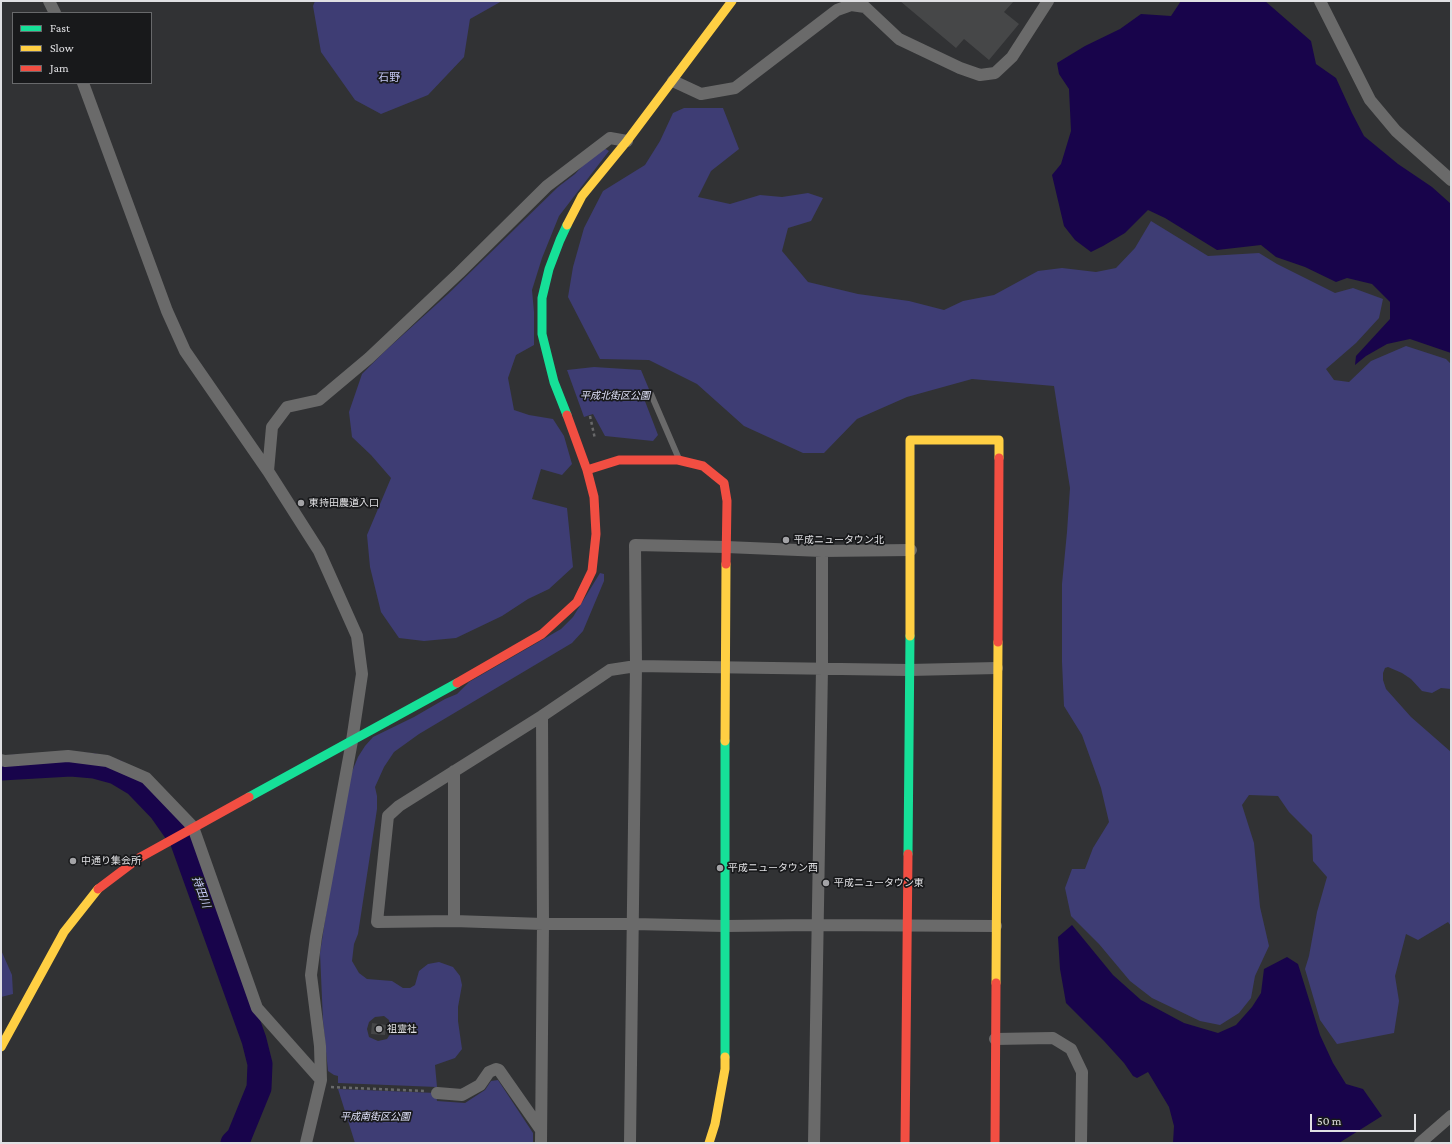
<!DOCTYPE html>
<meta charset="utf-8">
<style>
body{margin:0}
#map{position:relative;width:1452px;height:1144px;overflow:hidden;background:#313234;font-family:"Crimson Pro",serif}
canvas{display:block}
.frame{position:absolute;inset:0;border:2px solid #e0e0e3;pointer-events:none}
.legend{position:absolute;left:12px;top:12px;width:140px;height:72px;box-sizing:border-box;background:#18191b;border:1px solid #68696b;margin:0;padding:5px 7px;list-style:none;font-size:12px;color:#e0e0e3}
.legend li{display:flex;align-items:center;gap:8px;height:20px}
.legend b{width:20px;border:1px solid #68696b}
.scale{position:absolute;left:1310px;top:1114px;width:106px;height:18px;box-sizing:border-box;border:2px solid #e0e0e3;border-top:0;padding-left:5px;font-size:12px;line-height:14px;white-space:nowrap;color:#e0e0e3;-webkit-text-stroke:3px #18191b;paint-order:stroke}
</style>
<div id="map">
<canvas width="1452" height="1144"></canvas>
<div class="frame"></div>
<ul class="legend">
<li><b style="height:5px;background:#16e098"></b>Fast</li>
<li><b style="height:5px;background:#ffcf43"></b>Slow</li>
<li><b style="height:5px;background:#f24e42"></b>Jam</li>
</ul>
<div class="scale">50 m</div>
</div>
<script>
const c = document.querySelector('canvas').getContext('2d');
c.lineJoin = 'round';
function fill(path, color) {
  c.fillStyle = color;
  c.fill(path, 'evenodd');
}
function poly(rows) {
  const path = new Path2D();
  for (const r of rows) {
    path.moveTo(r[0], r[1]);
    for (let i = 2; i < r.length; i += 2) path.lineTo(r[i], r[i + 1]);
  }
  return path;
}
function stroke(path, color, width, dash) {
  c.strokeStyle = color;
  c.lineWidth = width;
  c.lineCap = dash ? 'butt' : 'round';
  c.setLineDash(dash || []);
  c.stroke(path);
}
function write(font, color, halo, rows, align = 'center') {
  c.font = font + ' "Crimson Pro","Noto Sans JP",serif';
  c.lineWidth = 3.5;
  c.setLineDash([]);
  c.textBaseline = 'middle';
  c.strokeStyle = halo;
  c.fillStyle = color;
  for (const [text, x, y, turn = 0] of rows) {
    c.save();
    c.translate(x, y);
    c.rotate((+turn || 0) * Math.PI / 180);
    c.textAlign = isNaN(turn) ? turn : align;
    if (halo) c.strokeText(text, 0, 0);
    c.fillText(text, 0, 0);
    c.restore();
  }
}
fill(poly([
 [315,1,502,1,470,19,464,57,428,95,381,114,355,100,321,52,313,6],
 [684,108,723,108,739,149,711,171,698,197,730,204,760,195,782,197,808,193,823,198,811,221,788,228,782,251,808,282,858,294,909,301,944,310,963,301,994,295,1038,271,1062,268,1096,272,1116,268,1135,248,1151,221,1208,256,1259,253,1277,264,1335,293,1353,288,1383,299,1379,318,1356,343,1326,369,1334,380,1349,382,1371,361,1406,346,1446,359,1451,364,1451,689,1441,688,1432,693,1422,691,1411,679,1402,673,1388,667,1385,668,1383,673,1383,680,1386,689,1411,717,1451,752,1451,926,1448,922,1418,940,1406,934,1395,976,1399,1001,1394,1033,1337,1044,1320,1020,1305,969,1309,956,1317,912,1327,877,1313,861,1312,835,1289,812,1278,796,1249,795,1242,805,1254,843,1260,907,1269,946,1255,976,1251,998,1239,1013,1220,1025,1200,1021,1152,998,1130,981,1099,944,1071,916,1065,888,1072,869,1085,869,1093,848,1109,822,1101,788,1082,735,1064,706,1062,662,1062,584,1067,532,1070,488,1054,386,972,379,907,397,857,419,824,453,803,453,744,426,697,384,649,360,600,359,568,297,573,267,584,228,603,191,645,165,660,141,673,113],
 [604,148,609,151,559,216,542,258,532,290,534,312,534,345,516,355,508,378,514,410,529,415,553,419,564,436,572,464,562,475,541,469,532,499,567,508,573,567,549,589,528,599,502,616,456,638,424,641,399,638,381,612,370,567,367,535,391,478,371,455,352,437,349,412,362,374,384,352,448,294,558,187,575,174,588,160],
 [594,367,641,370,651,394,643,396,658,435,653,441,605,436,593,414,584,417,567,370],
 [600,573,604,574,604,581,583,631,572,643,419,734,394,752,384,767,375,787,377,796,377,809,358,934,354,944,352,961,359,973,367,979,392,981,403,988,410,988,415,985,419,971,428,964,439,962,453,967,460,976,462,985,458,1007,458,1021,462,1049,455,1058,435,1065,437,1087,338,1083,338,1076,334,1075,328,1071,323,1021,320,953,334,861,351,774,358,757,365,746,373,737,414,717,445,699,457,694,469,682,561,629,573,617],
 [384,1016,389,1020,391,1033,387,1039,378,1041,369,1037,367,1029,369,1022,375,1017],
 [1,950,12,975,13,994,1,997],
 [498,1080,533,1133,533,1143,355,1143,338,1089,436,1093,437,1101,465,1103,485,1090,491,1081]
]), '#3e3d74');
fill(poly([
 [1181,1,1265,1,1311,41,1316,64,1336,78,1352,113,1364,136,1398,164,1432,187,1451,204,1451,353,1410,339,1387,344,1366,356,1355,365,1356,356,1390,319,1390,302,1372,284,1347,278,1336,282,1305,267,1276,257,1261,245,1217,250,1165,218,1148,210,1125,233,1103,246,1091,252,1075,240,1064,226,1052,175,1061,164,1071,131,1069,89,1059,74,1057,63,1085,46,1120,29,1141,14,1171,16],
 [1072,925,1113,975,1141,1000,1184,1023,1218,1033,1236,1025,1252,1007,1261,993,1264,969,1287,957,1298,964,1320,1035,1333,1063,1346,1084,1363,1089,1382,1116,1339,1143,1173,1143,1174,1126,1169,1107,1148,1072,1137,1078,1133,1076,1124,1063,1104,1041,1066,1003,1060,969,1058,937]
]), '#18044b');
stroke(poly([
 [1,768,71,764,94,766,116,772,136,784,161,810,182,840,254,1040,260,1064,259,1088,239,1137,233,1143]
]), '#18044b', 25);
fill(poly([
 [900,1,1014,1,1004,12,1019,24,989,60,964,39,956,48],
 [372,1023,386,1025,385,1035,371,1034]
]), '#464748');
stroke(poly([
 [590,416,595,439],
 [331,1087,426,1091]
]), '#68696a', 2.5, [3, 3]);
stroke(poly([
 [651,394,679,459]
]), '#6a6a6a', 6);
stroke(poly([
 [49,1,55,13],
 [1320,1,1370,100,1396,131,1451,180],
 [673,81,701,94,735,88,837,10,851,5,865,7,899,39,960,68,980,75,995,73,1012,57,1048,1],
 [83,83,167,311,185,351,268,471,319,551,357,636,362,674,352,741,316,937,311,975,320,1046,321,1080,306,1143],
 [268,471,272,427,287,407,319,400,369,358,459,273,547,186,610,138,627,141],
 [1,760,5,761,68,756,107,761,146,778,193,827,257,1008,321,1080],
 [454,771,454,921],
 [996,926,817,925,725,926,633,924,543,924,454,921,377,922,388,816,399,806,542,716,610,670,636,666,909,670,997,668],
 [995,1039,1053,1038,1071,1049,1082,1072,1081,1143],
 [437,1093,462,1095,480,1085,489,1072,496,1069,499,1070,541,1130],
 [541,1143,543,924,542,716],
 [630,1143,636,666,635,545,726,547,822,551,911,550],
 [814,1143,822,668,822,551],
 [1420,1143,1451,1116]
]), '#6a6a6a', 12);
stroke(poly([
 [567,415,554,382,542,334,542,298,549,269,560,240,567,225],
 [725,741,725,1057],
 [249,797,457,683],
 [908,854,910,636]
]), '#16e098', 9);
stroke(poly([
 [567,225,582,196,627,141,732,1],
 [910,636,910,440,999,440,999,458],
 [725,741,726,564],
 [996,983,998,642],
 [1,1047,64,932,98,889],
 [709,1143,715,1124,725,1069,725,1057]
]), '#ffcf43', 9);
stroke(poly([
 [587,470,619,460,678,460,703,466,724,483,727,501,726,564],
 [998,642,999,458],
 [457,683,542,634,577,602,592,571,596,534,594,497,587,470,567,415],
 [98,889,139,858,249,797],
 [905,1143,908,854],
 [995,1143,996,983]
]), '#f24e42', 9);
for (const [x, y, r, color] of [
 [301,503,4,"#a3a3a6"],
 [786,540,4,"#a3a3a6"],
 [73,861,4,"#a3a3a6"],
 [720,868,4,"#a3a3a6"],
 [826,883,4,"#a3a3a6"],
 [379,1029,4,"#a3a3a6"]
]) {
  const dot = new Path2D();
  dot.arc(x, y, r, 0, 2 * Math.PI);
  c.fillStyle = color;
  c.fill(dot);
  stroke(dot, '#18191b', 1.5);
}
write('italic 10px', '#dfe1f9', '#18191b', [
 ["平成北街区公園",615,396],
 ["平成南街区公園",375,1117]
]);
write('10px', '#e0e0e3', '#18191b', [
 ["東持田農道入口",309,503],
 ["平成ニュータウン北",794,540],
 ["中通り集会所",81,861],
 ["平成ニュータウン西",728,868],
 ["平成ニュータウン東",834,883],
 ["祖霊社",387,1029]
], 'left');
write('11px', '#c6caf5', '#18191b', [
 ["石野",389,78]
]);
write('italic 11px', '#c8ccf9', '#18191b', [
 ["持田川",201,892,70]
]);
</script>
